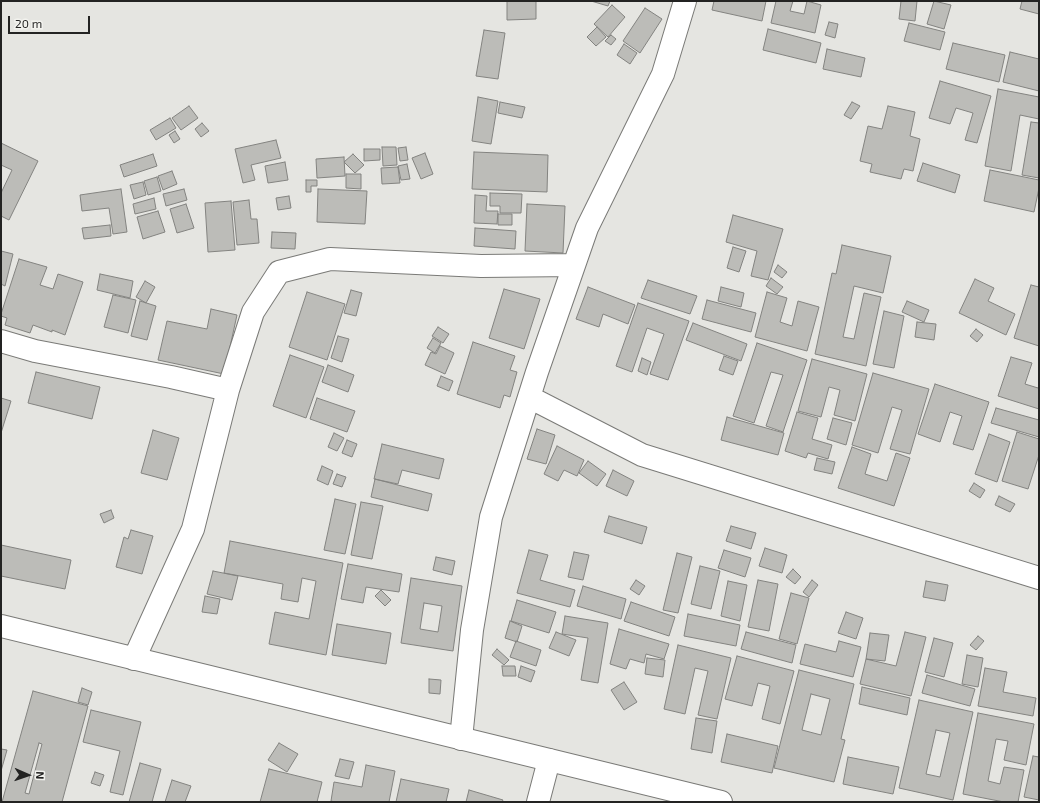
<!DOCTYPE html>
<style>
body{margin:0}
#map{position:relative;width:1040px;height:803px;overflow:hidden;background:#e5e5e1;font-family:"Exo 2",sans-serif}
canvas{display:block}
.frame{position:absolute;inset:0;border:2px solid #232322;pointer-events:none}
.north{position:absolute;left:8px;top:755px;width:40px;height:40px;-webkit-text-stroke:3px #f2f2ee;paint-order:stroke;rotate:92deg;font-size:11px;font-weight:700;line-height:16px;text-align:center;color:#232322}
.north::after{content:'';display:block;margin:auto;width:14px;height:18px;background:#232322;clip-path:polygon(50% 0,100% 100%,50% 72%,0 100%)}
.scale{position:absolute;left:8px;top:16px;width:82px;height:18px;box-sizing:border-box;border:2px solid #232322;border-top:0;padding-left:5px;font-size:12px;line-height:14px;white-space:nowrap;color:#232322;-webkit-text-stroke:3px #f2f2ee;paint-order:stroke}
</style>
<div id="map">
<canvas width="1040" height="803"></canvas>
<div class="frame"></div>
<div class="north">N</div>
<div class="scale">20 m</div>
</div>
<script>
const c = document.querySelector('canvas').getContext('2d');
c.lineJoin = 'round';
function fill(path, color) {
  c.fillStyle = color;
  c.fill(path, 'evenodd');
}
function poly(rows) {
  const path = new Path2D();
  for (const r of rows) {
    path.moveTo(r[0], r[1]);
    for (let i = 2; i < r.length; i += 2) path.lineTo(r[i], r[i + 1]);
  }
  return path;
}
function stroke(path, color, width, dash) {
  c.strokeStyle = color;
  c.lineWidth = width;
  c.lineCap = dash ? 'butt' : 'round';
  c.setLineDash(dash || []);
  c.stroke(path);
}
const building = poly([
 [507,1,536,1,536,19,507,20,507,1],
 [591,1,610,1,608,6,591,1],
 [714,1,766,1,762,21,712,10,714,1],
 [776,1,793,1,790,11,804,14,807,1,821,5,815,33,771,23,776,1],
 [901,1,917,1,915,21,899,19,901,1],
 [934,1,951,5,944,29,927,24,934,1],
 [1022,1,1039,1,1039,14,1020,9,1022,1],
 [612,5,625,17,608,37,594,24,612,5],
 [645,8,662,19,640,53,623,41,645,8],
 [829,22,838,24,835,38,825,35,829,22],
 [909,23,945,32,940,50,904,41,909,23],
 [597,27,606,37,596,46,587,37,597,27],
 [768,29,821,43,816,63,763,50,768,29],
 [484,30,505,33,498,79,476,76,484,30],
 [611,35,616,39,611,45,605,41,611,35],
 [953,43,1005,55,999,82,946,69,953,43],
 [624,44,637,53,630,64,617,55,624,44],
 [827,49,865,58,861,77,823,69,827,49],
 [1010,52,1039,59,1039,91,1003,82,1010,52],
 [940,81,991,96,977,143,965,140,973,113,956,108,950,124,929,118,940,81],
 [998,89,1039,97,1039,119,1020,115,1011,171,985,166,998,89],
 [478,97,498,101,491,144,472,141,478,97],
 [500,102,525,107,522,118,498,113,500,102],
 [852,102,860,106,851,119,844,115,852,102],
 [189,106,198,118,181,130,172,118,189,106],
 [888,106,915,112,910,136,920,139,913,171,904,169,901,179,870,172,872,164,860,161,868,126,882,129,888,106],
 [170,118,176,128,156,140,150,130,170,118],
 [1031,122,1039,123,1039,178,1022,175,1031,122],
 [202,123,209,131,201,137,195,129,202,123],
 [175,131,180,139,174,143,169,135,175,131],
 [276,140,281,158,251,165,255,180,243,183,235,149,276,140],
 [1,143,38,161,9,220,1,216,1,193,12,170,1,165,1,143],
 [382,147,396,147,397,165,383,166,382,147],
 [406,147,408,160,400,161,398,148,406,147],
 [364,149,380,149,380,160,364,161,364,149],
 [474,152,548,155,547,192,472,189,474,152],
 [425,153,433,174,421,179,412,158,425,153],
 [153,154,157,166,124,177,120,165,153,154],
 [353,154,364,165,355,173,344,162,353,154],
 [344,157,345,176,317,178,316,159,344,157],
 [285,162,288,180,268,183,265,166,285,162],
 [923,163,960,175,955,193,917,181,923,163],
 [407,164,410,179,401,180,398,166,407,164],
 [398,167,400,183,382,184,381,168,398,167],
 [990,170,1039,180,1039,188,1034,212,984,201,990,170],
 [172,171,177,184,163,190,158,176,172,171],
 [346,174,361,174,361,189,346,188,346,174],
 [157,177,161,191,148,195,144,181,157,177],
 [306,180,317,180,317,186,311,186,311,192,306,192,306,180],
 [143,182,146,195,134,199,130,185,143,182],
 [121,189,127,232,113,234,109,208,82,211,80,195,121,189],
 [184,189,187,200,166,206,163,194,184,189],
 [318,189,367,191,365,224,317,222,318,189],
 [490,193,522,194,521,213,500,213,500,206,490,206,490,193],
 [475,195,487,196,486,211,498,211,497,224,474,223,475,195],
 [289,196,291,208,278,210,276,198,289,196],
 [154,198,156,209,135,214,133,204,154,198],
 [249,200,251,219,257,219,259,243,237,245,233,202,249,200],
 [231,201,235,250,208,252,205,203,231,201],
 [186,204,194,228,177,233,170,209,186,204],
 [527,204,565,206,563,253,525,251,527,204],
 [158,211,165,232,143,239,137,217,158,211],
 [498,214,512,214,512,225,498,225,498,214],
 [733,215,783,229,768,280,751,276,757,251,726,242,733,215],
 [110,225,111,236,84,239,82,228,110,225],
 [475,228,516,231,515,249,474,246,475,228],
 [272,232,296,233,295,249,271,248,272,232],
 [842,245,891,256,883,293,854,286,843,337,854,339,864,293,881,297,866,366,815,354,832,273,836,274,842,245],
 [733,247,746,251,739,272,727,268,733,247],
 [1,251,13,254,5,286,1,284,1,251],
 [19,259,47,267,40,285,53,289,58,274,83,282,65,335,52,330,52,332,33,325,30,333,5,325,7,318,1,316,1,314,19,259],
 [778,265,787,272,782,278,774,272,778,265],
 [100,274,133,281,130,298,97,290,100,274],
 [771,278,783,287,777,294,766,286,771,278],
 [975,279,994,288,988,301,1015,314,1006,335,959,313,975,279],
 [648,280,697,296,690,314,641,298,648,280],
 [145,281,155,287,146,303,136,297,145,281],
 [1031,285,1039,287,1039,346,1014,338,1031,285],
 [588,287,635,305,628,324,603,314,599,327,576,319,588,287],
 [721,287,744,293,741,307,718,301,721,287],
 [504,289,540,299,524,349,489,338,504,289],
 [351,290,362,293,356,316,344,313,351,290],
 [307,292,345,304,327,360,289,347,307,292],
 [767,292,787,298,780,322,792,326,798,301,819,307,807,351,755,337,767,292],
 [113,295,136,300,128,333,104,327,113,295],
 [707,300,756,313,751,332,702,319,707,300],
 [140,301,156,306,147,340,131,336,140,301],
 [907,301,929,310,924,322,902,312,907,301],
 [638,303,689,321,668,380,650,374,664,334,647,328,632,372,616,366,638,303],
 [211,309,237,315,224,374,158,360,167,321,207,329,211,309],
 [884,311,904,316,894,368,873,364,884,311],
 [917,322,936,324,934,340,915,337,917,322],
 [693,323,747,344,741,361,686,340,693,323],
 [438,327,449,334,443,343,432,336,438,327],
 [976,329,983,335,977,342,970,336,976,329],
 [338,336,349,339,342,362,331,358,338,336],
 [433,338,441,343,435,353,427,348,433,338],
 [473,342,515,356,510,370,517,372,510,397,504,395,500,408,457,394,473,342],
 [757,343,807,360,783,432,766,426,783,375,771,372,754,423,733,416,757,343],
 [440,346,454,353,445,374,425,365,431,352,436,354,440,346],
 [290,355,324,367,306,418,273,406,290,355],
 [724,356,738,361,733,375,719,370,724,356],
 [1011,357,1032,363,1025,384,1038,388,1039,386,1039,409,998,396,1011,357],
 [642,358,651,362,647,375,638,371,642,358],
 [812,359,867,374,855,421,834,415,840,390,829,387,821,417,798,411,812,359],
 [328,365,354,375,348,392,322,382,328,365],
 [36,372,100,387,92,419,28,403,36,372],
 [873,373,929,389,910,454,890,449,902,410,892,407,878,453,852,445,873,373],
 [441,376,453,381,449,391,437,386,441,376],
 [935,384,989,402,973,450,953,444,962,416,950,412,940,442,918,434,935,384],
 [1,398,11,401,1,433,1,398],
 [317,398,355,411,347,432,310,419,317,398],
 [996,408,1039,420,1039,437,991,423,996,408],
 [797,412,818,418,812,439,832,445,828,459,808,453,806,458,785,451,797,412],
 [727,417,784,433,778,455,721,440,727,417],
 [833,418,852,423,846,445,827,439,833,418],
 [537,429,555,435,546,464,527,459,537,429],
 [153,430,179,438,167,480,141,473,153,430],
 [1017,432,1039,439,1039,455,1028,489,1002,481,1017,432],
 [334,433,344,438,337,451,328,447,334,433],
 [989,434,1010,442,997,482,975,474,989,434],
 [347,440,357,444,352,457,342,453,347,440],
 [382,444,444,459,439,479,402,470,398,484,374,479,382,444],
 [557,446,584,460,577,476,564,470,558,481,544,474,557,446],
 [852,447,871,454,865,474,887,481,896,453,910,458,894,506,838,488,852,447],
 [817,458,835,462,832,474,814,470,817,458],
 [588,461,606,474,597,486,579,473,588,461],
 [322,466,333,471,328,485,317,480,322,466],
 [613,470,634,481,627,496,606,486,613,470],
 [337,474,346,477,342,487,333,484,337,474],
 [375,479,432,494,428,511,371,497,375,479],
 [974,483,985,490,980,498,969,491,974,483],
 [999,496,1015,504,1010,512,995,505,999,496],
 [335,499,356,504,345,554,324,550,335,499],
 [361,502,383,506,372,559,351,555,361,502],
 [111,510,114,518,104,523,100,514,111,510],
 [609,516,647,527,642,544,604,532,609,516],
 [731,526,756,533,751,549,726,541,731,526],
 [131,530,153,536,142,574,116,567,124,537,128,539,131,530],
 [230,541,343,563,326,655,269,644,275,612,309,619,316,581,302,578,298,602,281,599,283,584,224,573,230,541],
 [1,545,71,560,65,589,1,576,1,545],
 [765,548,787,555,782,573,759,566,765,548],
 [529,550,548,555,540,580,575,590,570,607,517,593,529,550],
 [724,550,751,558,745,577,718,568,724,550],
 [574,552,589,555,583,580,568,577,574,552],
 [677,553,692,557,678,613,663,610,677,553],
 [436,557,455,561,452,575,433,570,436,557],
 [348,564,402,574,399,592,366,587,363,603,341,599,348,564],
 [700,566,720,571,711,609,691,604,700,566],
 [793,569,801,577,795,584,786,577,793,569],
 [213,571,238,576,232,600,207,594,213,571],
 [411,578,462,586,453,651,401,643,411,578],
 [424,603,442,606,438,632,420,629,424,603],
 [636,580,645,586,639,595,630,589,636,580],
 [758,580,778,584,769,631,748,627,758,580],
 [812,580,818,585,809,597,803,592,812,580],
 [728,581,747,585,740,621,721,616,728,581],
 [926,581,948,585,945,601,923,597,926,581],
 [583,586,626,599,621,619,577,606,583,586],
 [381,590,391,600,385,606,375,596,381,590],
 [791,593,809,598,797,644,779,639,791,593],
 [205,596,220,599,217,614,202,612,205,596],
 [517,600,556,612,549,633,511,621,517,600],
 [631,602,675,617,669,636,624,621,631,602],
 [846,612,863,618,856,639,838,633,846,612],
 [688,614,740,625,736,646,684,636,688,614],
 [565,616,608,623,598,683,581,680,588,638,562,634,565,616],
 [510,621,522,626,517,642,505,638,510,621],
 [337,624,391,633,386,664,332,655,337,624],
 [619,629,669,644,664,659,646,654,644,663,630,659,626,669,610,664,619,629],
 [556,632,576,640,569,656,549,648,556,632],
 [746,632,796,645,792,663,741,649,746,632],
 [905,632,926,637,911,696,860,684,866,659,896,666,905,632],
 [870,633,889,635,885,661,866,659,870,633],
 [978,636,984,641,976,650,970,645,978,636],
 [934,638,953,643,944,677,925,672,934,638],
 [516,641,541,650,536,666,510,657,516,641],
 [839,641,861,647,853,677,800,664,805,644,836,652,839,641],
 [678,645,731,658,717,719,698,715,708,671,695,668,685,714,664,709,678,645],
 [497,649,509,660,504,665,492,655,497,649],
 [967,655,983,658,978,687,962,684,967,655],
 [737,656,794,671,780,724,762,719,770,686,758,683,752,706,725,699,737,656],
 [647,658,665,660,663,677,645,674,647,658],
 [502,666,515,666,516,676,503,676,502,666],
 [521,666,535,671,531,682,518,677,521,666],
 [985,668,1007,672,1003,692,1036,698,1033,716,978,706,985,668],
 [799,670,854,684,841,739,845,740,834,782,774,768,799,670],
 [811,694,830,699,821,735,802,730,811,694],
 [927,675,975,689,970,706,922,693,927,675],
 [429,679,441,680,440,694,429,693,429,679],
 [624,682,637,702,624,710,611,690,624,682],
 [862,687,910,698,907,715,859,704,862,687],
 [82,688,92,692,88,705,78,702,82,688],
 [33,691,88,706,62,802,2,802,33,691],
 [39,743,42,744,29,794,25,793,39,743],
 [919,700,973,712,953,800,899,788,919,700],
 [936,730,950,733,940,777,926,774,936,730],
 [91,710,141,722,123,795,110,792,120,751,83,742,91,710],
 [978,713,1034,724,1026,765,1004,760,1008,741,996,739,988,781,1000,784,1004,767,1024,770,1018,802,1004,802,963,794,978,713],
 [696,718,717,721,712,753,691,749,696,718],
 [727,734,778,746,772,773,721,762,727,734],
 [279,743,298,754,287,772,268,760,279,743],
 [1,749,7,750,1,771,1,749],
 [1033,756,1039,757,1039,800,1024,797,1033,756],
 [848,757,899,767,893,794,843,784,848,757],
 [340,759,354,762,349,779,335,776,340,759],
 [140,763,161,769,152,802,129,802,140,763],
 [366,765,395,771,389,802,335,802,331,801,334,782,362,787,366,765],
 [269,769,322,782,317,802,260,802,269,769],
 [95,772,104,775,100,786,91,783,95,772],
 [401,779,449,789,446,802,396,802,401,779],
 [172,780,191,786,185,802,165,802,172,780],
 [469,790,503,800,502,802,466,802,469,790]
]);
fill(building, '#bcbcb8');
stroke(building, '#838380', 1);
const street = poly([
 [1,341,35,351,171,377,228,390],
 [529,397,642,455,1039,578],
 [134,659,193,529,228,390,253,312,279,272,330,259,481,266,574,265],
 [461,739,472,630,491,517,537,372,587,228,663,74,685,1],
 [538,802,549,760]
]);
const secondary = poly([
 [1,626,721,802]
]);
stroke(street, '#7a7a77', 24);
stroke(secondary, '#7a7a77', 24);
stroke(street, '#fff', 22);
stroke(secondary, '#fff', 22);
</script>
